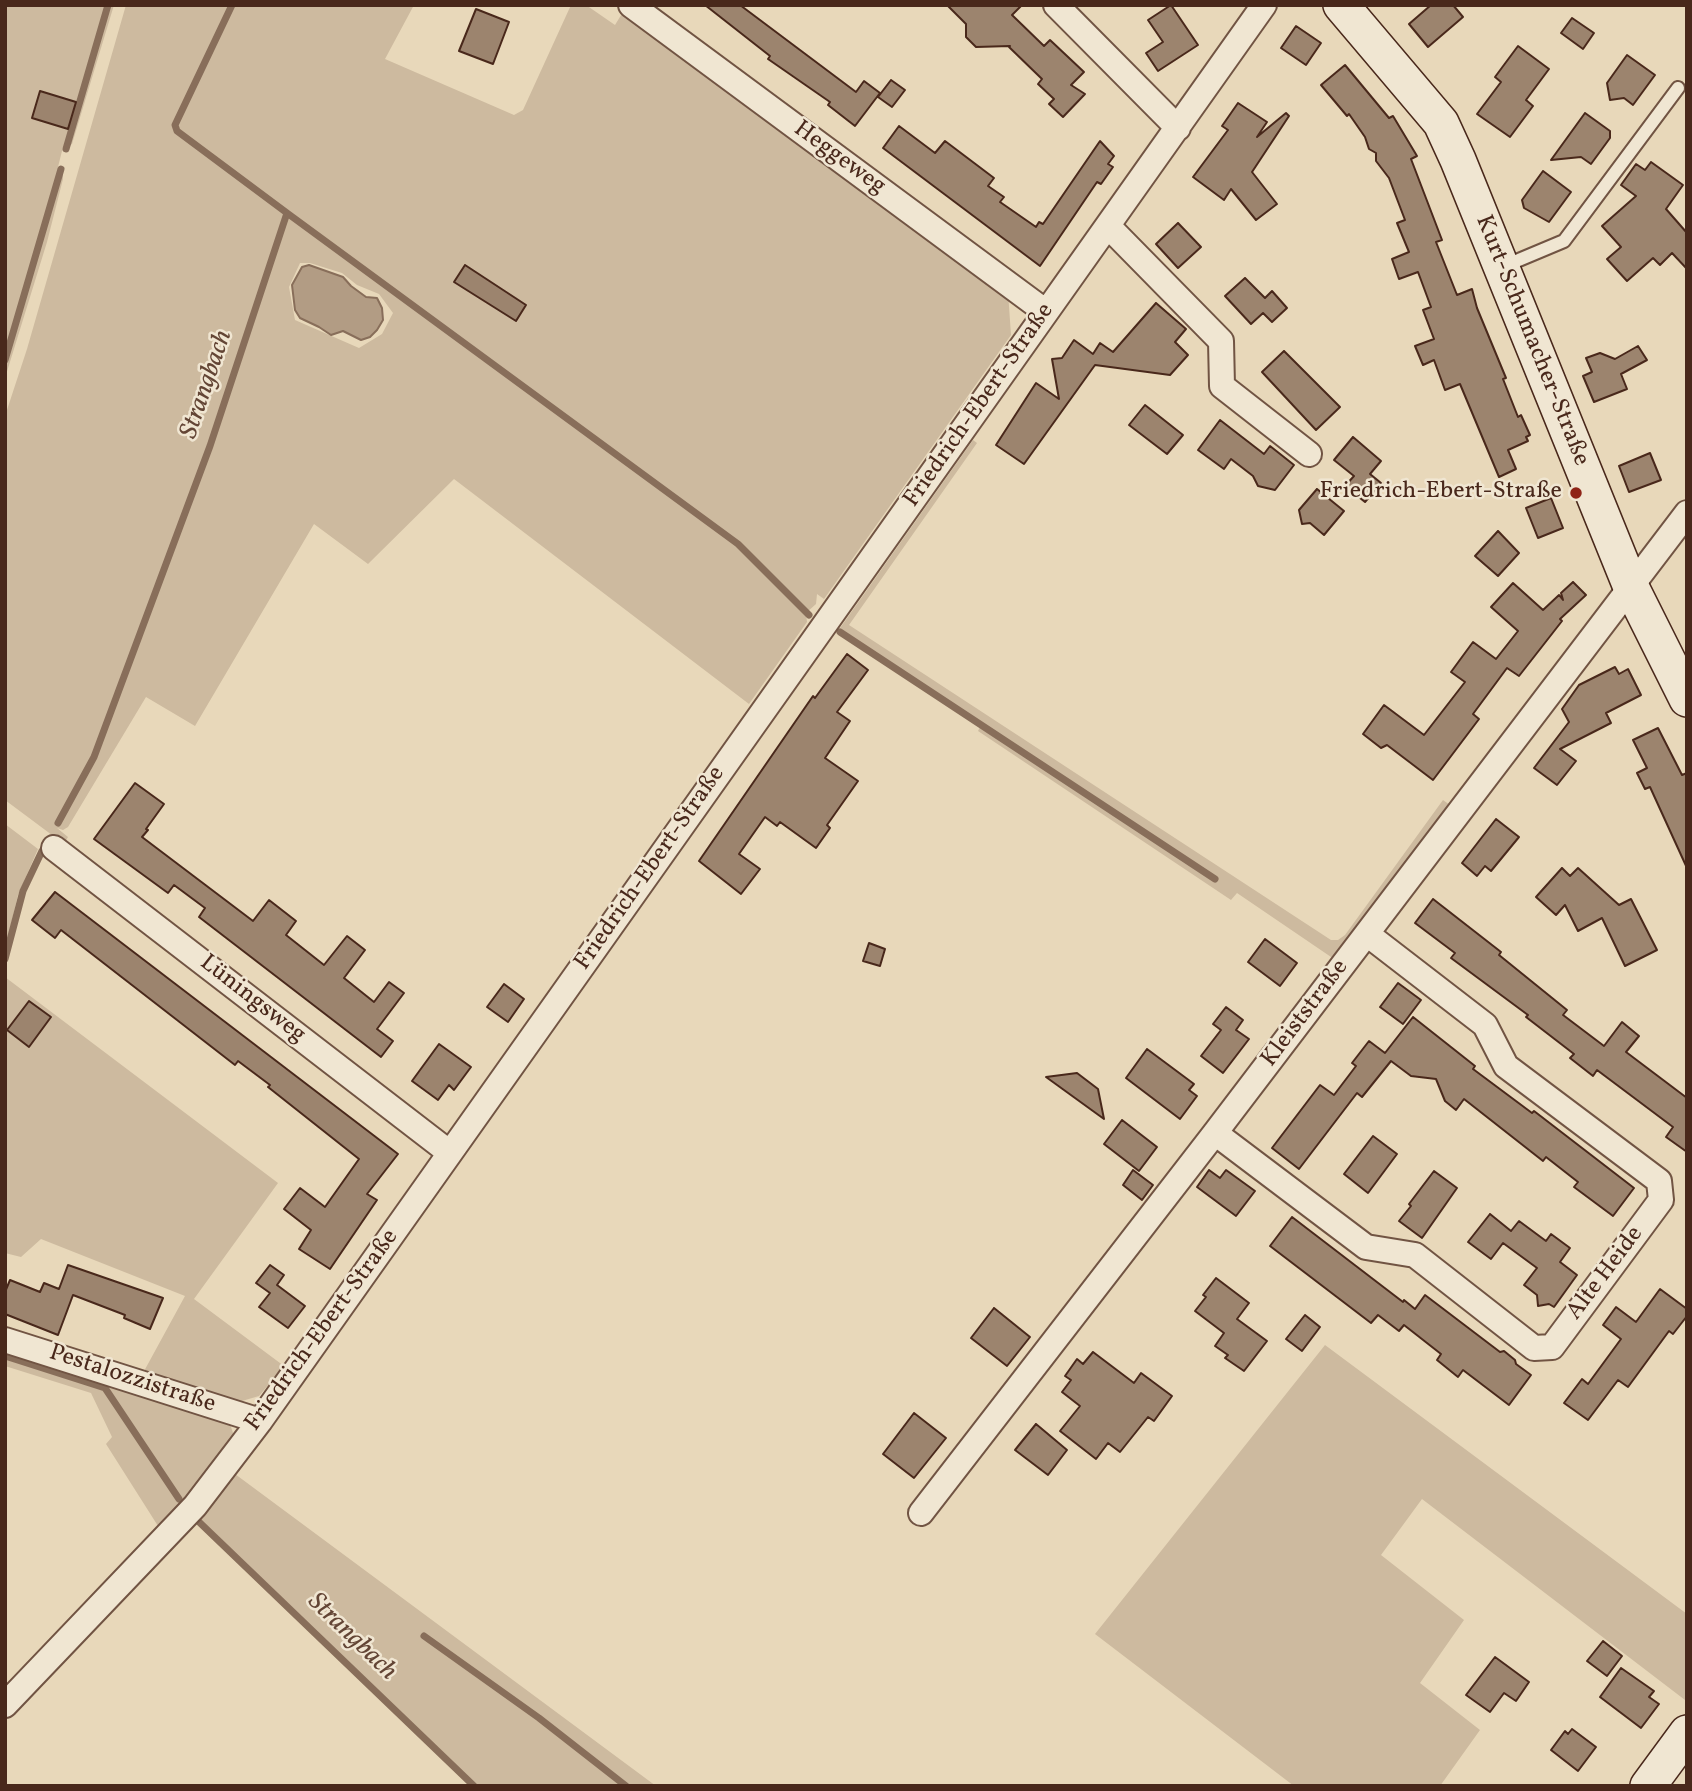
<!DOCTYPE html>
<meta charset="utf-8">
<style>
body{margin:0}
#map{position:relative;width:1692px;height:1791px;overflow:hidden;background:#e8d8ba;font-family:Vollkorn,serif}
canvas{display:block}
.frame{position:absolute;inset:0;border:7px solid #49281b;pointer-events:none}
</style>
<div id="map">
<canvas width="1692" height="1791"></canvas>
<div class="frame"></div>
</div>
<script>
const c = document.querySelector('canvas').getContext('2d');
c.lineJoin = 'round';
function fill(path, color) {
  c.fillStyle = color;
  c.fill(path, 'evenodd');
}
function poly(rows) {
  const path = new Path2D();
  for (const r of rows) {
    path.moveTo(r[0], r[1]);
    for (let i = 2; i < r.length; i += 2) path.lineTo(r[i], r[i + 1]);
  }
  return path;
}
function stroke(path, color, width, dash) {
  c.strokeStyle = color;
  c.lineWidth = width;
  c.lineCap = dash ? 'butt' : 'round';
  c.setLineDash(dash || []);
  c.stroke(path);
}
function write(font, color, halo, rows, align = 'center') {
  c.font = font + ' Vollkorn,serif';
  c.lineWidth = 5;
  c.setLineDash([]);
  c.textBaseline = 'middle';
  c.strokeStyle = halo;
  c.fillStyle = color;
  for (const [text, x, y, turn = 0] of rows) {
    c.save();
    c.translate(x, y);
    c.rotate((+turn || 0) * Math.PI / 180);
    c.textAlign = isNaN(turn) ? turn : align;
    if (halo) c.strokeText(text, 0, 0);
    c.fillText(text, 0, 0);
    c.restore();
  }
}
fill(poly([
 [5,5,114,5,72,144,66,148,63,147,58,167,63,170,63,179,47,242,5,378,5,352,9,342,5,340],
 [126,5,414,5,385,59,514,115,523,110,571,5,586,5,615,25,626,7,1008,292,1011,335,824,599,817,594,816,604,806,613,807,622,749,704,454,479,368,564,314,524,195,726,146,697,68,827,63,830,57,828,68,837,64,844,5,800,5,416,27,349],
 [300,263,310,263,342,273,357,285,379,294,393,313,382,334,359,348,295,320,289,287],
 [973,440,977,443,849,625,1331,940,1338,940,1345,935,1443,800,1450,805,1334,959,1237,893,1231,900,978,731,980,727,838,631],
 [5,824,38,849,18,895,5,949],
 [5,977,278,1183,194,1299,284,1366,259,1396,242,1401,233,1400,143,1373,185,1296,41,1239,21,1257,5,1253],
 [1325,1345,1687,1614,1687,1697,1685,1700,1422,1499,1381,1555,1464,1620,1420,1683,1480,1730,1440,1786,1294,1786,1095,1634],
 [5,1349,230,1424,234,1436,225,1458,5,1694,5,1685,158,1526,106,1444,112,1437,91,1393,5,1366],
 [235,1474,656,1786,478,1786,199,1518]
]), '#cdba9f');
const water = poly([
 [309,265,343,277,351,286,366,297,377,298,382,308,383,320,377,330,370,337,361,340,343,331,331,335,319,327,300,318,295,310,292,285,302,267,309,265]
]);
fill(water, '#b29c84');
stroke(water, '#886e5a', 2);
stroke(poly([
 [66,149,108,5],
 [287,213,738,544,809,615],
 [5,360,61,169],
 [840,632,1215,879],
 [58,823,94,757,210,446,287,213,177,131,175,125,232,5],
 [5,959,23,891,42,851],
 [5,1356,105,1388,179,1499],
 [198,1521,474,1786],
 [424,1636,539,1718,626,1786]
]), '#886e5a', 7);
const building = poly([
 [705,5,740,5,856,92,864,81,880,93,855,126,828,105,830,102,768,59,770,56,705,5],
 [947,5,1022,5,1012,15,1044,46,1050,40,1084,72,1071,85,1085,94,1063,117,1049,104,1054,99,1038,84,1042,79,1009,47,1010,46,976,47,966,37,966,24,947,5],
 [1171,5,1198,45,1158,71,1146,53,1163,42,1148,20,1171,5],
 [1431,5,1453,5,1463,17,1428,47,1409,24,1431,5],
 [476,9,509,22,493,64,459,51,476,9],
 [1572,18,1594,33,1583,49,1561,33,1572,18],
 [1296,26,1321,43,1306,65,1281,48,1296,26],
 [1518,46,1549,69,1526,100,1533,106,1510,137,1477,114,1501,82,1495,77,1518,46],
 [1627,55,1655,75,1633,105,1624,98,1610,100,1607,83,1627,55],
 [1345,65,1389,118,1393,116,1417,156,1411,159,1442,240,1436,242,1457,295,1472,289,1477,308,1506,378,1503,379,1518,417,1521,415,1530,435,1526,437,1528,441,1508,450,1516,469,1499,477,1460,384,1445,390,1434,360,1423,365,1415,346,1434,339,1423,310,1431,307,1418,272,1399,279,1392,259,1409,252,1397,223,1405,220,1389,178,1376,161,1376,153,1369,149,1365,137,1349,114,1347,116,1321,85,1345,65],
 [891,80,905,90,892,107,878,97,891,80],
 [40,91,76,102,68,129,32,118,40,91],
 [1238,103,1267,122,1257,137,1286,113,1289,116,1252,172,1277,204,1256,220,1231,189,1224,200,1193,177,1228,130,1222,126,1238,103],
 [1585,113,1610,131,1610,138,1591,164,1581,157,1551,160,1585,113],
 [899,126,935,153,945,141,994,178,988,186,1004,197,1000,202,1036,227,1039,222,1043,224,1100,141,1114,156,1108,164,1113,167,1101,184,1097,182,1040,266,883,148,899,126],
 [1651,162,1683,185,1666,209,1687,233,1687,269,1672,253,1660,265,1653,258,1627,281,1607,259,1621,247,1602,226,1636,196,1621,185,1636,164,1645,170,1651,162],
 [1543,171,1571,192,1549,222,1524,208,1522,200,1543,171],
 [1178,223,1201,247,1178,268,1156,244,1178,223],
 [465,265,526,305,516,321,454,282,465,265],
 [1245,278,1265,298,1272,291,1287,308,1272,322,1263,313,1251,324,1225,296,1245,278],
 [1156,303,1186,329,1175,342,1188,355,1170,375,1095,365,1024,464,996,445,1036,383,1059,399,1052,359,1062,358,1074,340,1093,354,1100,343,1113,352,1156,303],
 [1638,346,1647,360,1621,374,1627,389,1594,402,1583,376,1592,372,1586,358,1600,353,1615,359,1638,346],
 [1284,351,1340,407,1316,430,1262,372,1284,351],
 [1145,405,1183,435,1167,454,1129,425,1145,405],
 [1220,420,1264,454,1270,446,1294,465,1275,490,1258,486,1253,476,1231,459,1224,469,1198,450,1220,420],
 [1353,437,1381,461,1370,474,1381,483,1365,502,1345,486,1354,476,1334,460,1353,437],
 [1650,453,1661,480,1629,492,1619,466,1650,453],
 [1317,489,1344,511,1324,535,1310,523,1302,524,1299,510,1317,489],
 [1551,498,1563,528,1538,538,1526,508,1551,498],
 [1498,531,1519,553,1498,576,1475,556,1498,531],
 [1573,582,1586,595,1560,619,1562,621,1519,676,1507,668,1473,714,1479,719,1433,780,1387,745,1381,748,1363,734,1384,705,1424,735,1465,682,1451,672,1473,642,1496,659,1518,631,1491,607,1513,583,1543,610,1559,595,1563,600,1561,593,1573,582],
 [847,654,868,670,837,712,850,721,825,758,858,781,827,825,830,828,816,848,780,822,777,826,765,817,739,854,760,869,741,894,699,861,813,696,815,698,847,654],
 [1615,667,1619,674,1628,669,1641,695,1606,713,1611,723,1560,749,1576,761,1557,785,1534,768,1569,722,1562,709,1579,685,1615,667],
 [1658,728,1682,775,1687,773,1687,868,1650,787,1645,789,1637,773,1647,768,1633,740,1658,728],
 [135,783,164,804,146,829,148,830,142,837,253,921,269,900,296,921,286,935,324,965,347,936,365,950,344,978,374,1002,389,982,404,993,377,1029,393,1041,381,1057,199,917,205,908,174,885,168,893,94,839,135,783],
 [1496,819,1519,837,1491,871,1485,866,1477,876,1462,863,1496,819],
 [1562,868,1570,876,1578,868,1619,905,1631,899,1657,950,1625,966,1602,918,1578,931,1565,905,1556,915,1536,897,1562,868],
 [55,892,398,1154,367,1194,377,1200,330,1269,299,1249,311,1230,284,1209,300,1188,325,1207,359,1159,268,1087,270,1085,238,1061,235,1065,61,930,55,938,32,920,55,892],
 [1433,899,1501,952,1499,955,1567,1010,1563,1015,1604,1046,1622,1022,1639,1036,1626,1052,1687,1098,1687,1152,1666,1137,1673,1127,1597,1070,1593,1076,1570,1058,1574,1054,1526,1017,1528,1015,1451,958,1455,953,1415,923,1433,899],
 [1265,939,1297,963,1280,986,1248,962,1265,939],
 [869,943,885,949,880,966,863,961,869,943],
 [1398,983,1421,1000,1403,1024,1380,1007,1398,983],
 [504,984,524,999,508,1022,487,1007,504,984],
 [29,1001,51,1017,29,1047,7,1030,29,1001],
 [1226,1007,1243,1020,1236,1030,1249,1039,1223,1073,1201,1056,1221,1030,1213,1024,1226,1007],
 [1413,1017,1475,1066,1473,1069,1532,1113,1534,1111,1634,1188,1613,1216,1574,1187,1578,1182,1546,1157,1543,1161,1464,1099,1456,1110,1445,1101,1436,1079,1411,1076,1391,1061,1362,1097,1357,1093,1299,1169,1272,1148,1320,1085,1334,1095,1356,1066,1352,1063,1369,1041,1385,1053,1413,1017],
 [439,1044,471,1067,454,1090,449,1085,438,1100,412,1081,439,1044],
 [1147,1049,1194,1084,1189,1090,1197,1096,1180,1119,1126,1078,1147,1049],
 [1077,1073,1098,1089,1104,1119,1046,1077,1077,1073],
 [1122,1120,1157,1147,1139,1171,1104,1144,1122,1120],
 [1373,1136,1397,1154,1368,1193,1344,1174,1373,1136],
 [1133,1170,1153,1185,1142,1200,1123,1185,1133,1170],
 [1209,1170,1220,1178,1226,1170,1255,1191,1236,1216,1197,1187,1209,1170],
 [1434,1171,1457,1188,1422,1238,1399,1221,1411,1206,1409,1204,1434,1171],
 [1490,1214,1511,1231,1519,1221,1546,1241,1551,1234,1570,1248,1560,1262,1577,1275,1554,1307,1549,1304,1538,1306,1537,1295,1524,1285,1537,1268,1503,1243,1491,1259,1468,1242,1490,1214],
 [1292,1217,1403,1302,1404,1300,1415,1309,1425,1295,1500,1352,1504,1351,1515,1360,1516,1364,1531,1375,1509,1405,1463,1370,1458,1377,1437,1360,1441,1354,1404,1325,1399,1331,1378,1315,1371,1323,1270,1246,1292,1217],
 [68,1265,163,1298,150,1329,124,1318,125,1315,73,1295,58,1335,5,1314,5,1292,10,1280,40,1292,44,1283,59,1289,68,1265],
 [270,1265,284,1275,277,1285,305,1306,288,1328,259,1307,270,1293,256,1283,270,1265],
 [1216,1278,1249,1303,1237,1319,1267,1341,1244,1371,1225,1358,1228,1355,1215,1346,1224,1333,1195,1311,1206,1297,1203,1295,1216,1278],
 [1660,1289,1687,1309,1687,1316,1673,1334,1669,1331,1628,1387,1618,1380,1588,1420,1564,1403,1582,1379,1588,1384,1621,1339,1603,1325,1616,1307,1636,1322,1660,1289],
 [994,1308,1030,1337,1007,1366,971,1338,994,1308],
 [1305,1315,1320,1327,1302,1351,1286,1339,1305,1315],
 [1093,1352,1134,1383,1141,1373,1172,1396,1154,1421,1148,1417,1120,1452,1108,1443,1096,1459,1060,1431,1080,1406,1062,1392,1071,1380,1065,1376,1077,1359,1083,1364,1093,1352],
 [914,1413,946,1438,914,1478,883,1454,914,1413],
 [1036,1424,1067,1450,1048,1475,1015,1450,1036,1424],
 [1603,1641,1622,1656,1607,1676,1587,1661,1603,1641],
 [1495,1657,1529,1682,1516,1701,1504,1693,1490,1712,1466,1695,1495,1657],
 [1621,1668,1654,1691,1649,1697,1659,1704,1641,1728,1600,1697,1621,1668],
 [1572,1729,1596,1747,1578,1771,1551,1750,1565,1731,1568,1734,1572,1729]
]);
fill(building, '#9c846e');
stroke(building, '#49281b', 2);
const lane = poly([
 [1502,267,1564,241,1678,88]
]);
const street = poly([
 [631,5,1046,312],
 [1056,5,1178,128],
 [1108,226,1221,341,1222,386,1309,454],
 [54,848,450,1153],
 [1215,1133,1366,1247,1415,1255,1534,1348,1552,1347,1661,1200,1659,1181,1506,1066,1485,1025,1367,934],
 [5,1340,260,1421],
 [921,1513,1215,1133,1687,513],
 [5,1705,195,1506,260,1421,1264,5]
]);
const secondary = poly([
 [1341,5,1441,123,1458,160,1631,587,1687,699],
 [1648,1786,1687,1733]
]);
stroke(lane, '#715443', 16);
stroke(street, '#715443', 28);
stroke(secondary, '#49281b', 38);
stroke(lane, '#f0e6d2', 12);
stroke(street, '#f0e6d2', 24);
stroke(secondary, '#f0e6d2', 35);
for (const [x, y, r, color] of [
 [1576,493,7,"#8f2418"]
]) {
  const dot = new Path2D();
  dot.arc(x, y, r, 0, 2 * Math.PI);
  c.fillStyle = color;
  c.fill(dot);
  stroke(dot, '#f0e6d2', 2.5);
}
write('24px', '#49281b', '#f0e6d2', [
 ["Heggeweg",839,159,36],
 ["Kurt-Schumacher-Straße",1531,341,68],
 ["Friedrich-Ebert-Straße",980,406,-55],
 ["Friedrich-Ebert-Straße",651,869,-55],
 ["Lüningsweg",252,1000,38],
 ["Kleiststraße",1306,1014,-53],
 ["Alte Heide",1606,1274,-53],
 ["Friedrich-Ebert-Straße",323,1331,-54],
 ["Pestalozzistraße",132,1380,18]
]);
write('24px', '#49281b', '#f0e6d2', [
 ["Friedrich-Ebert-Straße",1562,493]
], 'right');
write('italic 26px', '#634535', '#f0e6d2', [
 ["Strangbach",208,385,-71],
 ["Strangbach",351,1638,44]
]);
</script>
